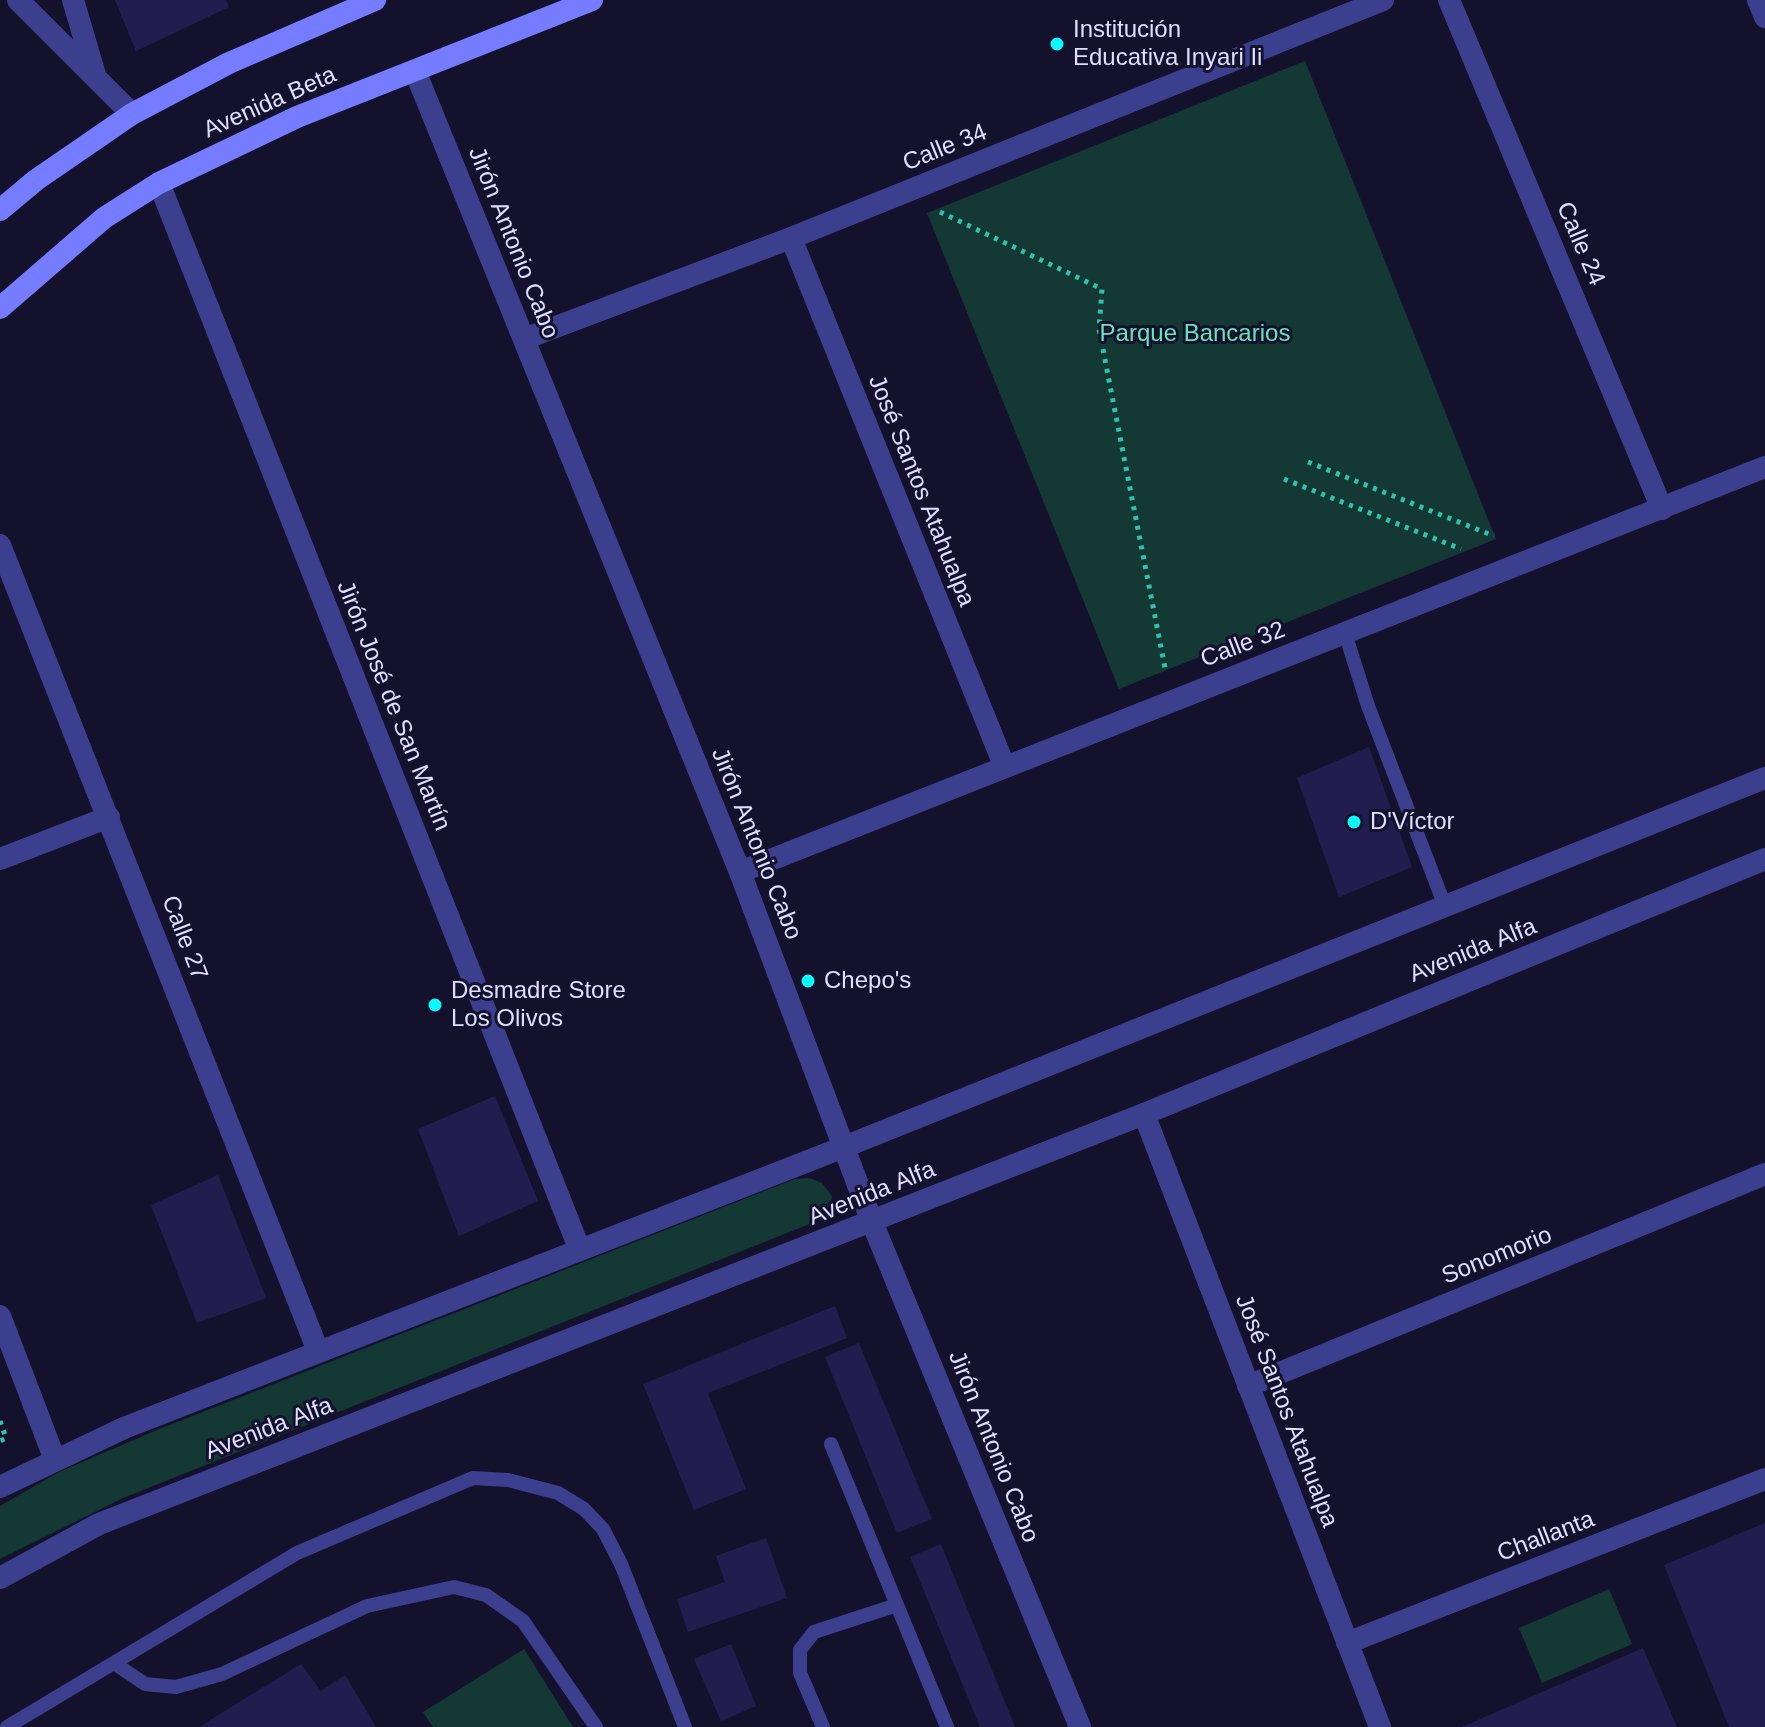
<!DOCTYPE html>
<meta charset="utf-8">
<style>
body{margin:0}
canvas{display:block;background:#14112d}
</style>
<canvas width="1765" height="1727"></canvas>
<script>
const c = document.querySelector('canvas').getContext('2d');
c.lineJoin = 'round';
function fill(path, color) {
  c.fillStyle = color;
  c.fill(path, 'evenodd');
}
function poly(rows) {
  const path = new Path2D();
  for (const r of rows) {
    path.moveTo(r[0], r[1]);
    for (let i = 2; i < r.length; i += 2) path.lineTo(r[i], r[i + 1]);
  }
  return path;
}
function stroke(path, color, width, dash) {
  c.strokeStyle = color;
  c.lineWidth = width;
  c.lineCap = dash ? 'butt' : 'round';
  c.setLineDash(dash || []);
  c.stroke(path);
}
function write(font, color, halo, rows, align = 'center') {
  c.font = font + ' Helvetica,sans-serif';
  c.lineWidth = 6;
  c.setLineDash([]);
  c.textBaseline = 'middle';
  c.strokeStyle = halo;
  c.fillStyle = color;
  for (const [text, x, y, turn = 0] of rows) {
    c.save();
    c.translate(x, y);
    c.rotate((+turn || 0) * Math.PI / 180);
    c.textAlign = isNaN(turn) ? turn : align;
    if (halo) c.strokeText(text, 0, 0);
    c.fillText(text, 0, 0);
    c.restore();
  }
}
fill(poly([
 [1305,61,1496,539,1119,689,927,213],
 [810,1178,822,1183,832,1196,828,1212,812,1223,123,1498,0,1559,0,1506,59,1472,157,1430,795,1179],
 [1609,1589,1632,1644,1542,1683,1519,1628],
 [524,1649,573,1727,433,1727,423,1712]
]), '#143834');
fill(poly([
 [115,0,226,0,229,7,136,51],
 [1369,747,1412,867,1339,897,1297,778],
 [495,1096,538,1201,459,1236,418,1129],
 [218,1175,266,1298,197,1323,151,1205],
 [835,1306,847,1338,708,1393,746,1489,694,1510,643,1384],
 [859,1343,932,1519,897,1533,825,1357],
 [1765,1523,1765,1727,1729,1727,1664,1565],
 [766,1538,787,1598,688,1632,677,1599,725,1582,716,1556],
 [941,1544,1015,1727,980,1727,910,1557],
 [731,1644,756,1706,721,1721,694,1659],
 [1643,1648,1677,1727,1462,1727],
 [301,1664,321,1691,345,1675,376,1727,199,1727]
]), '#231d4f');
stroke(poly([
 [940,212,1102,289,1099,329,1165,668],
 [1308,462,1494,536],
 [1284,479,1461,549],
 [0,1421,6,1438,0,1441]
]), '#2fc2ad', 5, [4, 6]);
stroke(poly([
 [1345,633,1368,706,1445,906],
 [831,1444,947,1727],
 [114,1663,145,1684,176,1687,222,1674,367,1606,454,1587,486,1595,523,1621,596,1727],
 [7,1727,297,1553,473,1478,508,1480,558,1493,584,1509,603,1529,621,1564,685,1727],
 [823,1727,800,1673,800,1650,814,1632,897,1605]
]), '#3c3f8d', 14);
stroke(poly([
 [18,0,94,76],
 [73,0,96,78,132,114],
 [1449,0,1662,509],
 [1758,0,1765,17],
 [415,71,740,872,872,1222,1080,1727],
 [159,183,579,1248],
 [791,238,1004,765],
 [524,339,791,238,1383,0],
 [0,545,318,1351],
 [0,859,109,817],
 [740,872,1765,467],
 [1144,1114,1380,1727],
 [0,1316,55,1460],
 [1248,1386,1765,1174],
 [1347,1643,1765,1479]
]), '#3c3f8d', 22);
stroke(poly([
 [0,1487,124,1428,844,1147,1765,778],
 [0,1578,99,1524,1144,1114,1765,859]
]), '#3c3f8d', 22);
stroke(poly([
 [0,210,36,180,132,114,229,63,375,0],
 [0,308,104,218,159,183,297,117,592,0]
]), '#757cff', 22);
for (const [x, y, r, color] of [
 [1057,44,8,"#0afaff"],
 [1354,822,8,"#0afaff"],
 [808,981,8,"#0afaff"],
 [435,1005,8,"#0afaff"]
]) {
  const dot = new Path2D();
  dot.arc(x, y, r, 0, 2 * Math.PI);
  c.fillStyle = color;
  c.fill(dot);
  stroke(dot, '#14112d', 3);
}
write('24px', '#dfdeff', '#14112d', [
 ["Institución",1073,30],
 ["Educativa Inyari Ii",1073,58],
 ["D'Víctor",1370,822],
 ["Chepo's",824,981],
 ["Desmadre Store",451,991],
 ["Los Olivos",451,1019]
], 'left');
write('24px', '#dfdeff', '#14112d', [
 ["Avenida Beta",270,103,-24],
 ["Calle 34",945,148,-22],
 ["Jirón Antonio Cabo",513,243,68],
 ["Calle 24",1580,244,67],
 ["José Santos Atahualpa",921,491,68],
 ["Calle 32",1243,645,-21],
 ["Jirón José de San Martín",393,706,68],
 ["Jirón Antonio Cabo",756,844,68],
 ["Calle 27",184,938,69],
 ["Avenida Alfa",1473,951,-22],
 ["Avenida Alfa",872,1194,-22],
 ["Sonomorio",1497,1256,-22],
 ["José Santos Atahualpa",1286,1411,69],
 ["Avenida Alfa",269,1429,-21],
 ["Jirón Antonio Cabo",993,1447,68],
 ["Challanta",1546,1537,-21]
]);
write('24px', '#66e3ba', '#14112d', [
 ["Parque Bancarios",1195,334]
]);
</script>
